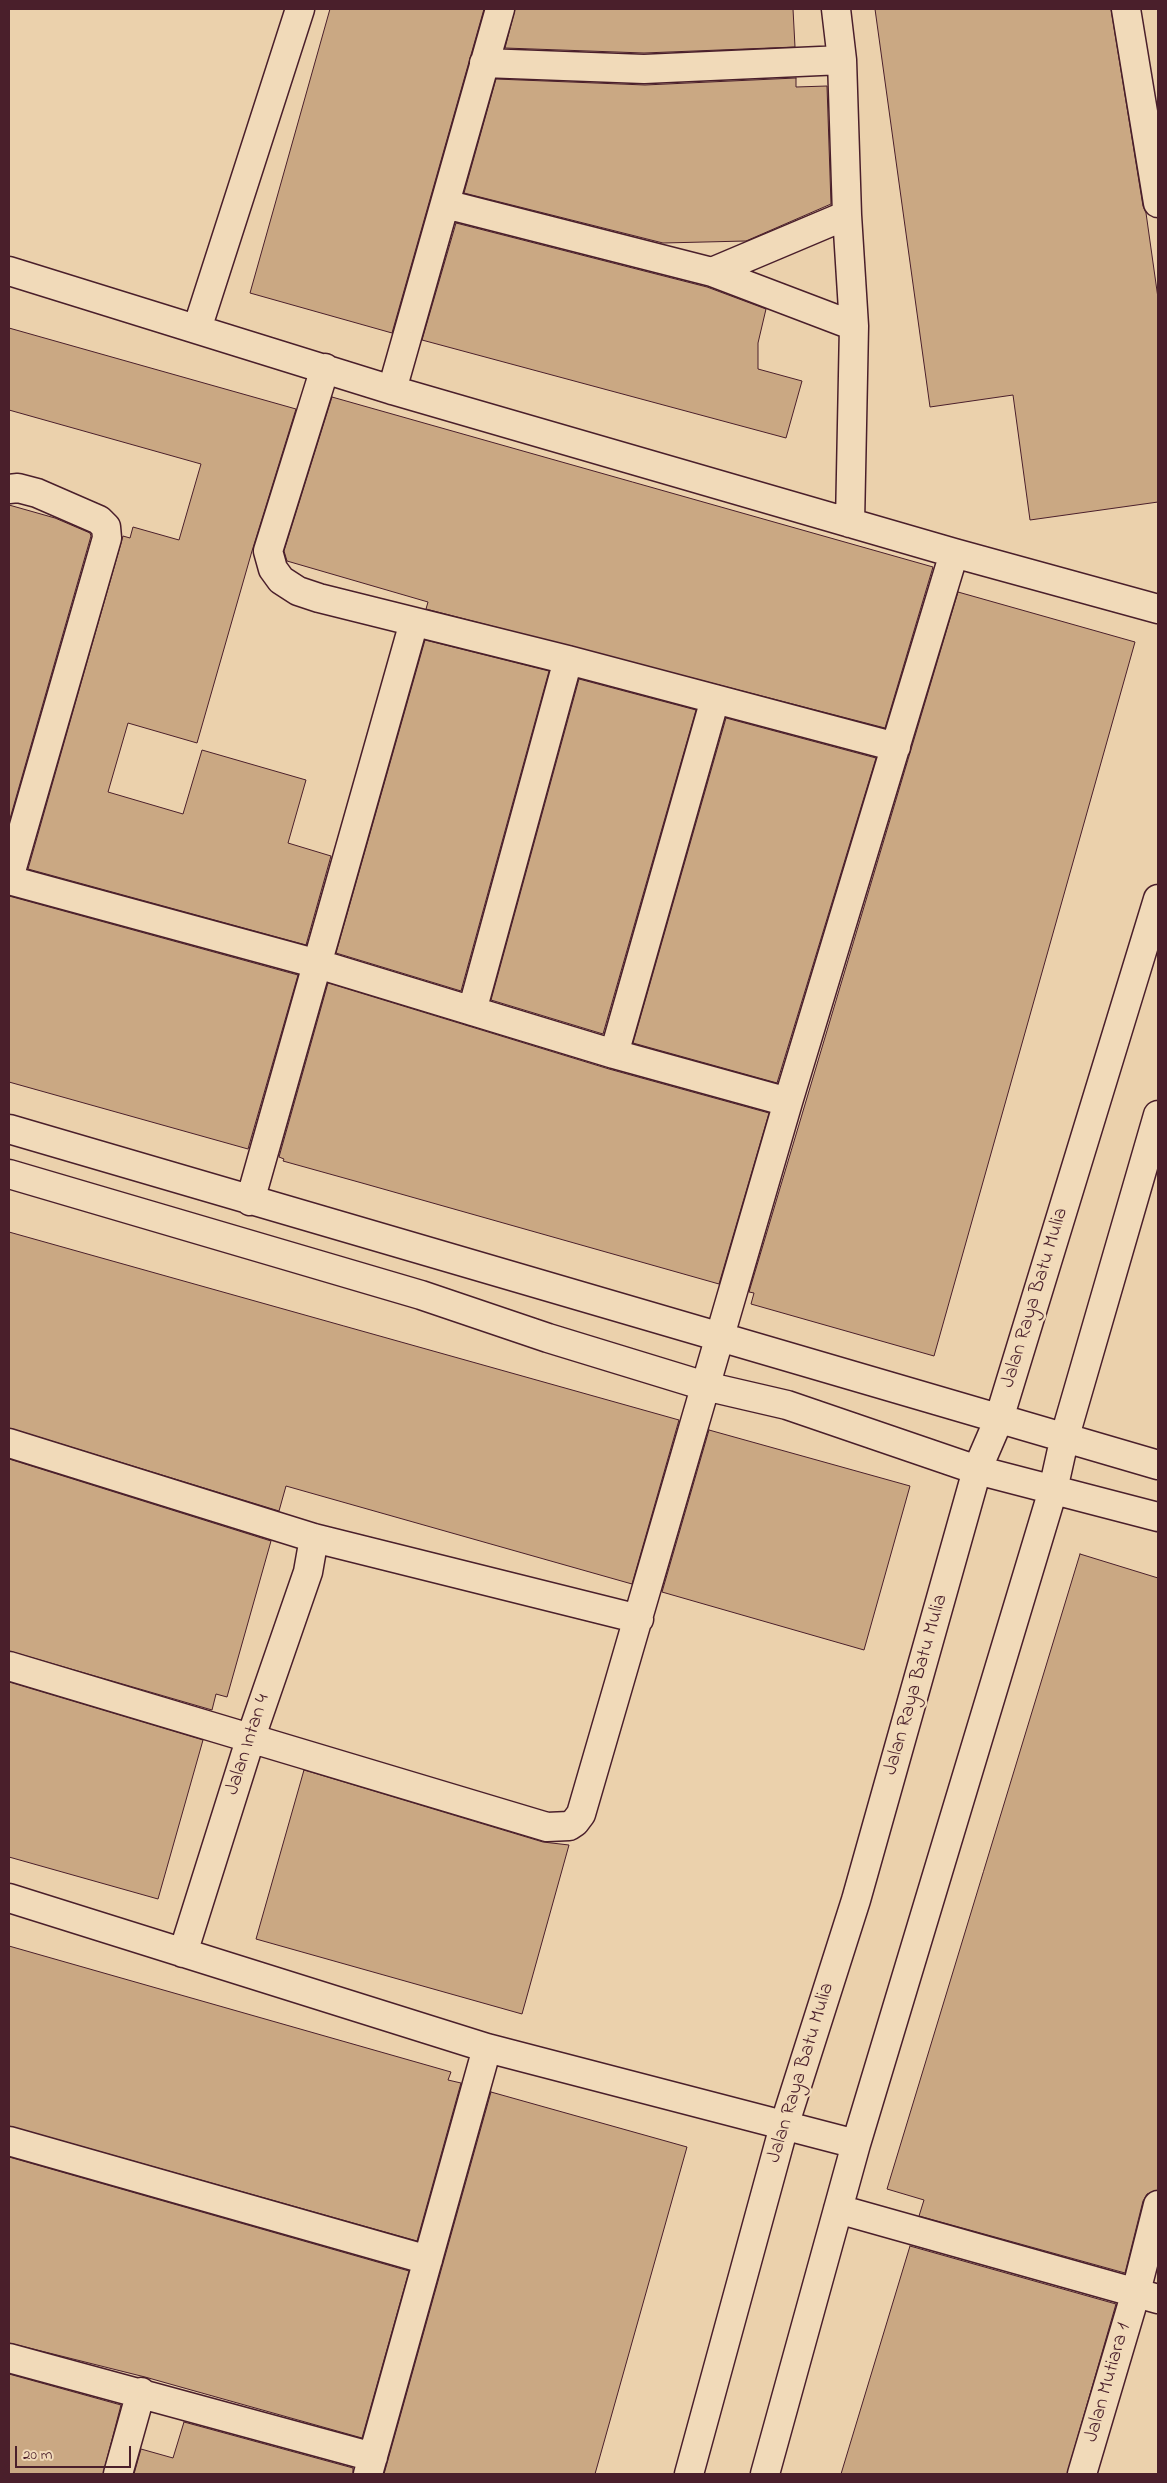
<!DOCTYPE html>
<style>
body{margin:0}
#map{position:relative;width:1167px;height:2483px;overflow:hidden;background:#ebd1ac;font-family:"Indie Flower",sans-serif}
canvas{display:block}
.frame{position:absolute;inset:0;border:10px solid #4a1f2b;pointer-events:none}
.scale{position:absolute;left:15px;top:2446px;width:116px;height:22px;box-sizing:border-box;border:2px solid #4a1f2b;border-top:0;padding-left:6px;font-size:15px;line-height:18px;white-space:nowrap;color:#4a1f2b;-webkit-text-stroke:4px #f1dab9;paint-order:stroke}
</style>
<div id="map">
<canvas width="1167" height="2483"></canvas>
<div class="frame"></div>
<div class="scale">20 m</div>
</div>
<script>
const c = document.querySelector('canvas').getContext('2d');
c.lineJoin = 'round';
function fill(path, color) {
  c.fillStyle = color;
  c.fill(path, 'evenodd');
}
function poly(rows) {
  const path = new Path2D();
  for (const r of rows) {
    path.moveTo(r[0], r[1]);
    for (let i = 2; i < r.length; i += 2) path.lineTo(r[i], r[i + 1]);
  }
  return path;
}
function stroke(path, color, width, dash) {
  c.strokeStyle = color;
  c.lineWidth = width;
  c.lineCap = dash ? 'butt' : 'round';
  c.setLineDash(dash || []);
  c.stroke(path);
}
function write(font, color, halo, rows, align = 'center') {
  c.font = font + ' "Indie Flower",sans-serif';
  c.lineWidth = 5;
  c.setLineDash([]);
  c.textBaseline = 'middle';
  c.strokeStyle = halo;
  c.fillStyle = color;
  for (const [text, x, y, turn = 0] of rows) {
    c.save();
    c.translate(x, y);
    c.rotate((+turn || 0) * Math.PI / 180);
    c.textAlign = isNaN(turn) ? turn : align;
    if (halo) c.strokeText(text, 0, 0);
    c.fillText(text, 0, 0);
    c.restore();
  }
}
const building = poly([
 [330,9,484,9,392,333,250,293,330,9],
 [515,9,793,9,795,47,644,53,505,48,515,9],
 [875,9,1111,9,1143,206,1146,213,1158,298,1158,502,1030,520,1013,395,930,407,875,9],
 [796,78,796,87,827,86,831,204,746,241,663,243,464,193,496,79,645,85,796,78],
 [456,223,707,287,766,309,758,343,758,369,802,381,786,438,422,340,456,223],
 [9,328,296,409,252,551,197,743,128,723,108,792,183,814,202,750,306,780,288,843,331,856,306,945,28,869,123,536,130,538,133,527,179,540,201,464,9,410,9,328],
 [332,397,933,567,885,728,426,609,428,602,287,561,284,551,332,397],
 [9,505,55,518,90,533,91,536,9,822,9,505],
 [958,592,1135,642,934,1356,751,1304,754,1293,749,1292,958,592],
 [425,640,549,671,461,991,336,953,425,640],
 [579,679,696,710,603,1034,491,1000,579,679],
 [726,718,876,758,777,1083,633,1043,726,718],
 [9,896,298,975,248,1149,9,1082,9,896],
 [328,983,609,1069,769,1113,719,1284,362,1183,283,1161,284,1159,279,1157,328,983],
 [9,1232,679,1420,632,1584,286,1486,279,1511,9,1428,9,1232],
 [709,1430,910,1486,864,1650,662,1592,709,1430],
 [9,1459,271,1541,227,1697,216,1694,212,1710,9,1651,9,1459],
 [1080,1554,1158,1578,1158,2190,1147,2194,1143,2201,1125,2273,919,2216,924,2200,887,2189,1080,1554],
 [9,1682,203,1740,158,1899,9,1857,9,1682],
 [304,1770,543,1842,569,1845,522,2014,256,1939,304,1770],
 [9,1946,451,2072,448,2080,461,2083,417,2241,9,2126,9,1946],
 [491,2092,687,2147,595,2474,384,2474,491,2092],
 [9,2157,409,2271,362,2438,145,2377,9,2343,9,2157],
 [910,2246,1116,2304,1067,2474,841,2474,910,2246],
 [9,2374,121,2405,103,2474,9,2474,9,2374],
 [184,2422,353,2468,353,2474,134,2474,141,2449,173,2458,184,2422]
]);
fill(building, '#caa883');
stroke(building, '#4a1f2b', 1);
const minor = poly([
 [836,9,842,60,847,215,854,326,850,523],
 [1126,9,1158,203],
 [484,63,644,69,842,60],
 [445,204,712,272,854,326],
 [9,271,392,390,954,553,1158,609],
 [712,272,847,215],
 [197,329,300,9],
 [325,368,268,551,273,569,281,580,298,591,319,598,568,660,896,747],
 [392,390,500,9],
 [9,489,18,488,37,493,99,520,106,527,107,538,9,878],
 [9,880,318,964,614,1054,788,1102],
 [472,1011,568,660],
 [614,1054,715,699],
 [9,1129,1158,1465],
 [9,1174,421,1295,548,1338,705,1386,787,1405,977,1470,1158,1517],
 [250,1201,414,622],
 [9,1443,314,1538,639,1619],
 [9,1666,547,1827,569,1826,575,1822,581,1814,788,1102,954,553],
 [9,1898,487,2048,856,2144],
 [183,1953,251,1737,308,1572,314,1538],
 [9,2141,428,2260],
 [838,2209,1158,2299],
 [9,2358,373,2457],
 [118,2474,141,2392],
 [368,2474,487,2048],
 [689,2474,784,2126,856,1900,977,1470,999,1419,1158,899],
 [765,2474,856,2144,1053,1490,1065,1436,1158,1115],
 [1082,2474,1136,2292,1158,2205]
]);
stroke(minor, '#4a1f2b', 31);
stroke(minor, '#f1dab9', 28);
write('20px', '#4a1f2b', '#f1dab9', [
 ["Jalan Raya Batu Mulia",1036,1298,-73],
 ["Jalan Raya Batu Mulia",917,1685,-74],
 ["Jalan Intan 4",249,1745,-72],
 ["Jalan Raya Batu Mulia",802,2073,-73],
 ["Jalan Mutiara 1",1109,2383,-74]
]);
</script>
